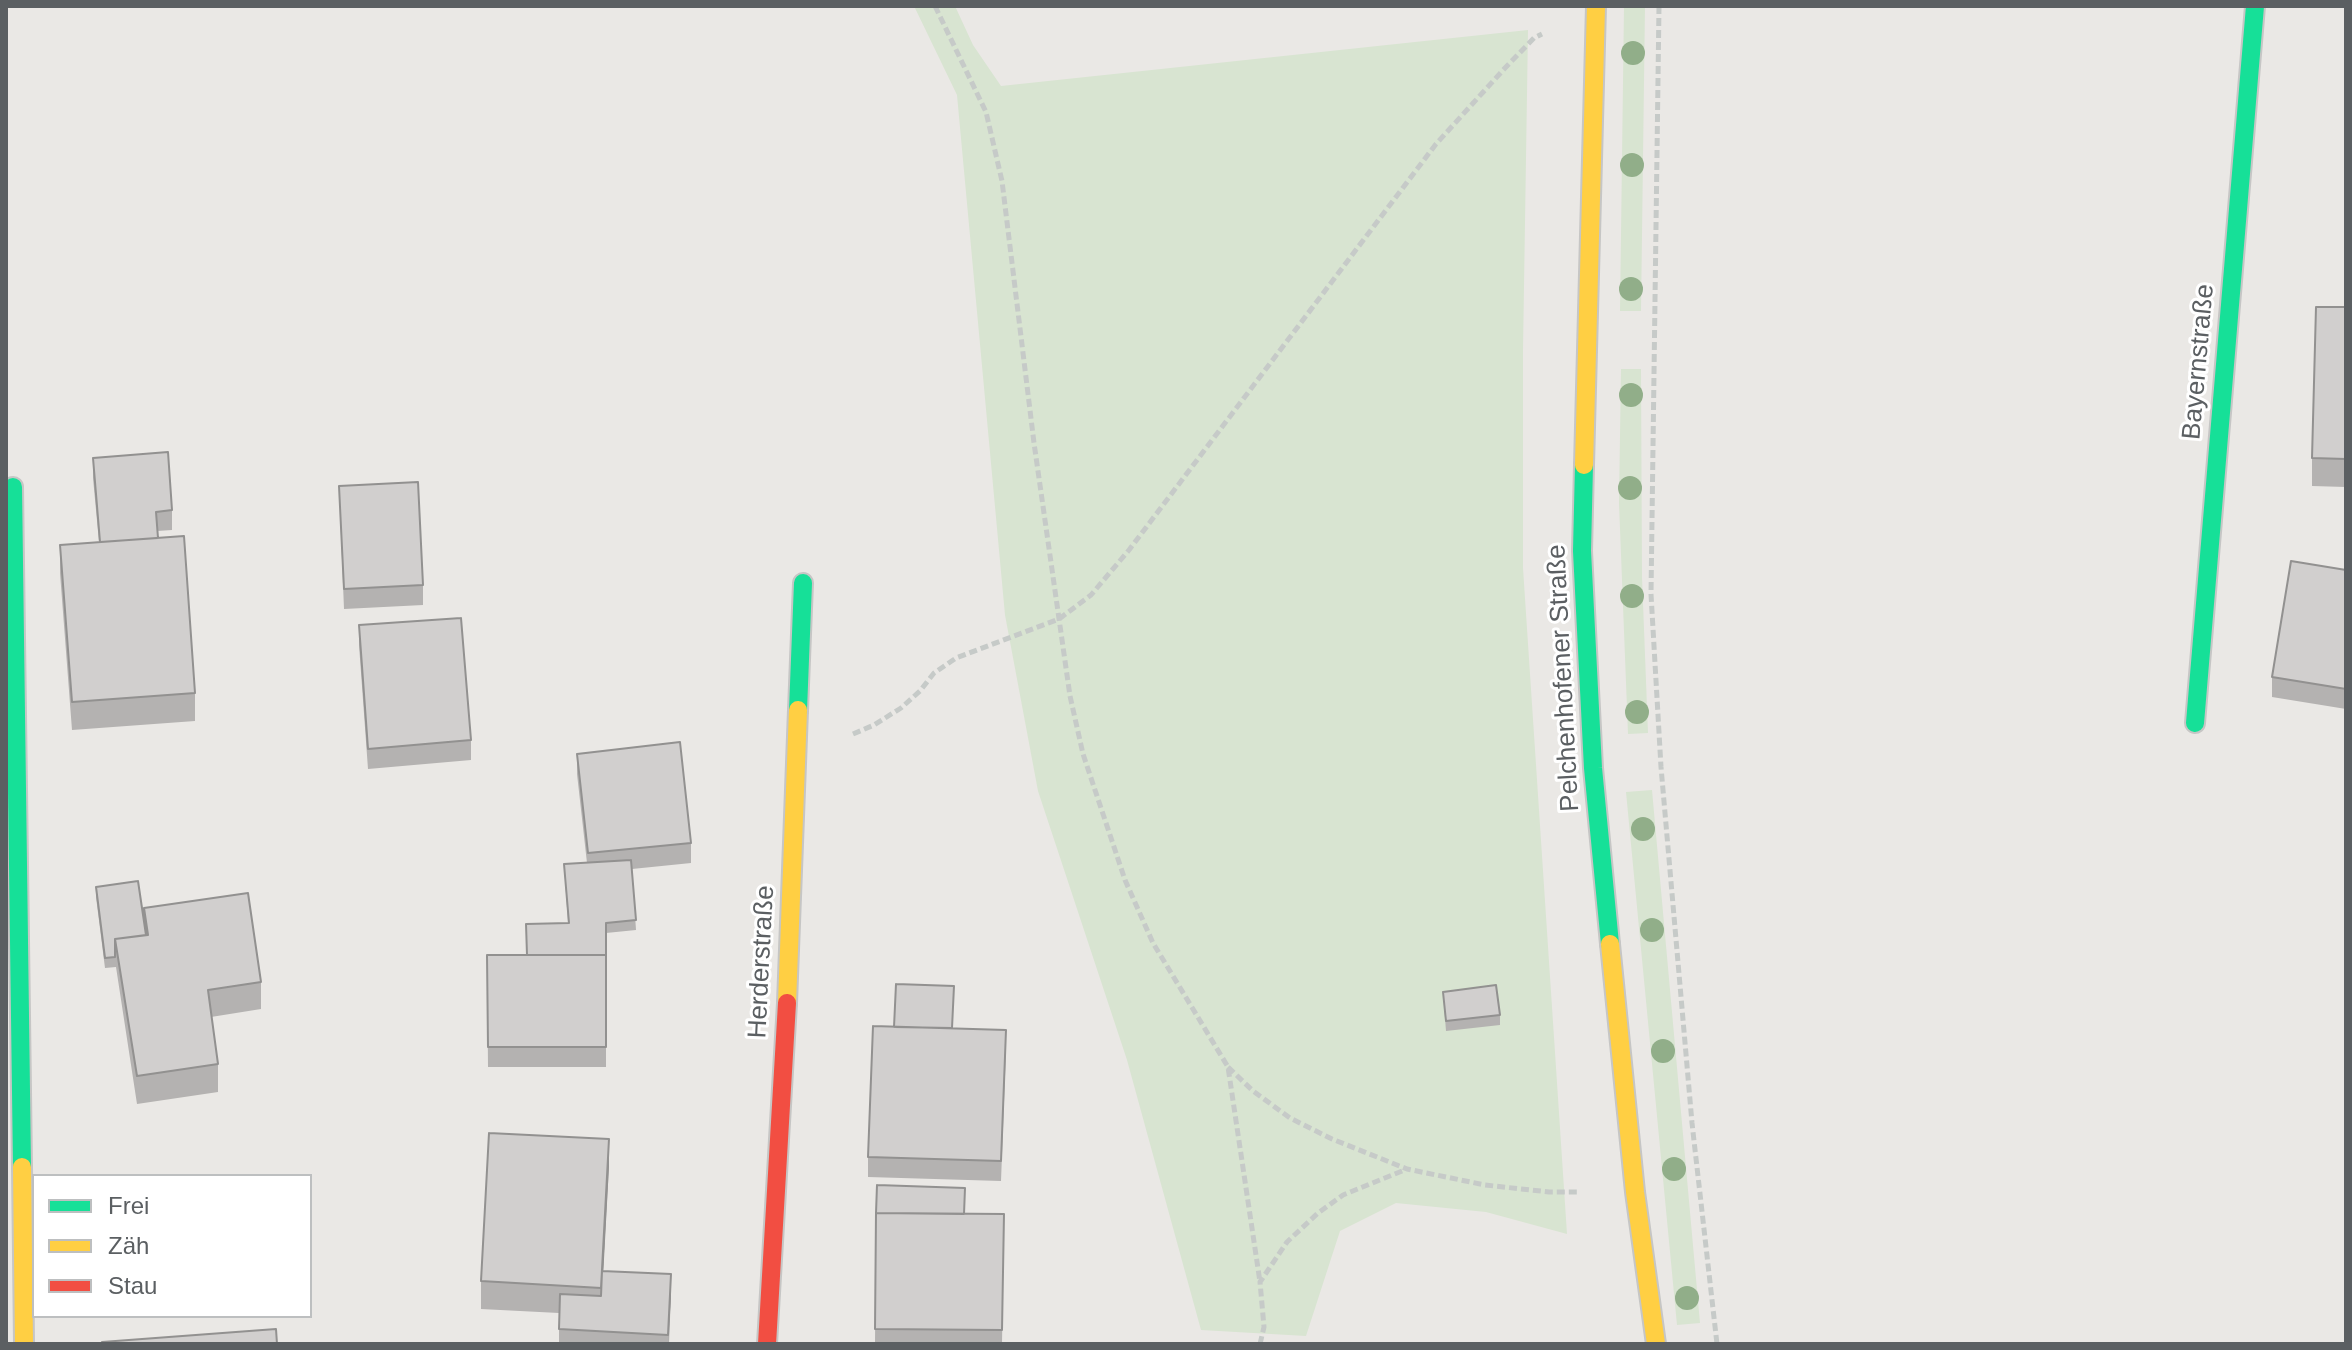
<!DOCTYPE html>
<meta charset="utf-8">
<style>
body{margin:0}
#map{position:relative;width:2352px;height:1350px;overflow:hidden;background:#eae8e5;font-family:Helvetica,sans-serif}
canvas{display:block}
.frame{position:absolute;inset:0;border:8px solid #5b5f62;pointer-events:none}
.legend{position:absolute;left:32px;top:1174px;width:280px;height:144px;box-sizing:border-box;background:#fff;border:2px solid #bdbfc0;margin:0;padding:10px 14px;list-style:none;font-size:24px;color:#5b5f62}
.legend li{display:flex;align-items:center;gap:16px;height:40px}
.legend b{width:40px;border:2px solid #bdbfc0}
</style>
<div id="map">
<canvas width="2352" height="1350"></canvas>
<div class="frame"></div>
<ul class="legend">
<li><b style="height:10px;background:#16e098"></b>Frei</li>
<li><b style="height:10px;background:#ffcf43"></b>Zäh</li>
<li><b style="height:10px;background:#f24e42"></b>Stau</li>
</ul>
</div>
<script>
const c = document.querySelector('canvas').getContext('2d');
c.lineJoin = 'round';
function fill(path, color) {
  c.fillStyle = color;
  c.fill(path, 'evenodd');
}
function poly(rows) {
  const path = new Path2D();
  for (const r of rows) {
    path.moveTo(r[0], r[1]);
    for (let i = 2; i < r.length; i += 2) path.lineTo(r[i], r[i + 1]);
  }
  return path;
}
function stroke(path, color, width, dash) {
  c.strokeStyle = color;
  c.lineWidth = width;
  c.lineCap = dash ? 'butt' : 'round';
  c.setLineDash(dash || []);
  c.stroke(path);
}
function write(font, color, halo, rows, align = 'center') {
  c.font = font + ' Helvetica,sans-serif';
  c.lineWidth = 6;
  c.setLineDash([]);
  c.textBaseline = 'middle';
  c.strokeStyle = halo;
  c.fillStyle = color;
  for (const [text, x, y, turn = 0] of rows) {
    c.save();
    c.translate(x, y);
    c.rotate((+turn || 0) * Math.PI / 180);
    c.textAlign = isNaN(turn) ? turn : align;
    if (halo) c.strokeText(text, 0, 0);
    c.fillText(text, 0, 0);
    c.restore();
  }
}
fill(poly([
 [914,6,955,6,973,45,1001,86,1528,30,1523,350,1523,568,1567,1234,1486,1212,1396,1203,1340,1231,1306,1336,1201,1330,1127,1060,1038,791,1005,615,957,95],
 [1624,6,1645,6,1641,311,1620,311],
 [1621,369,1641,369,1642,577,1648,733,1628,734,1619,503],
 [1652,790,1700,1323,1677,1325,1626,792]
]), '#d8e4d1');
const fast = poly([
 [1584,465,1582,551,1593,768,1610,944],
 [13,487,22,1167],
 [798,710,803,583],
 [2195,723,2255,6]
]);
const slow = poly([
 [1584,465,1596,6],
 [1610,944,1635,1192,1656,1344],
 [787,1003,798,710],
 [22,1167,24,1344]
]);
const jam = poly([
 [767,1344,787,1003]
]);
stroke(fast, '#c6c6c5', 22);
stroke(slow, '#c6c6c5', 22);
stroke(jam, '#c6c6c5', 22);
stroke(poly([
 [935,6,986,112,1002,181,1034,443,1070,696,1083,754,1125,880,1153,943,1228,1067,1260,1282],
 [1659,6,1651,594,1661,767,1692,1123,1717,1344],
 [853,734,874,725,901,708,920,691,934,673,956,658,1059,619,1091,595,1129,550,1436,144,1505,68,1534,38,1542,34],
 [1228,1067,1253,1091,1290,1118,1332,1139,1407,1169,1485,1185,1549,1192,1579,1192],
 [1260,1344,1264,1327,1260,1282,1287,1242,1318,1213,1343,1195,1407,1169]
]), '#c6cac8', 5, [8, 4]);
stroke(fast, '#16e098', 18);
stroke(slow, '#ffcf43', 18);
stroke(jam, '#f24e42', 18);
c.fillStyle = '#91ae89';
for (const [x, y] of [
 [1633,53],
 [1632,165],
 [1631,289],
 [1631,395],
 [1630,488],
 [1632,596],
 [1637,712],
 [1643,829],
 [1652,930],
 [1663,1051],
 [1674,1169],
 [1687,1298]
]) {
  c.beginPath();
  c.arc(x, y, 12, 0, 2 * Math.PI);
  c.fill();
}
fill(poly([
 [2346,307,2346,487,2312,486,2312,458],
 [93,458,172,510,172,530,157,531,158,538,195,693,195,721,72,730,60,573,60,545,99,542,93,478],
 [339,486,423,585,423,605,344,609],
 [2346,570,2346,709,2272,697,2272,677],
 [359,625,471,740,471,760,368,769,359,645],
 [577,754,691,843,691,863,632,869,636,930,606,933,606,1067,488,1067,487,955,527,955,568,923,564,864,587,863,577,774],
 [96,887,144,925,144,908,261,982,261,1009,211,1017,218,1064,218,1092,137,1104,116,967,105,968,96,897],
 [1443,992,1500,1015,1500,1025,1446,1031],
 [894,1027,952,1028,1006,1050,1001,1181,868,1177,868,1157],
 [609,1166,603,1271,671,1294,669,1344,559,1344,559,1313,481,1309,481,1281],
 [876,1213,1004,1214,1002,1344,875,1344]
]), '#b4b2b1');
fill(poly([
 [609,1139,609,1166,601,1315,601,1288],
 [671,1274,671,1294,668,1344]
]), '#929190');
const building = poly([
 [2316,307,2346,307,2346,459,2312,458,2316,307],
 [168,452,172,510,156,512,158,538,100,542,93,458,168,452],
 [418,482,423,585,344,589,339,486,418,482],
 [184,536,195,693,72,702,60,545,184,536],
 [2291,561,2346,570,2346,689,2272,677,2291,561],
 [461,618,471,740,368,749,359,625,461,618],
 [680,742,691,843,588,853,577,754,680,742],
 [631,860,636,920,606,923,606,960,606,955,527,955,526,924,569,923,564,864,631,860],
 [138,881,146,935,115,939,115,957,105,958,96,887,138,881],
 [248,893,261,982,208,990,218,1064,137,1076,115,939,148,935,144,908,248,893],
 [487,955,606,955,606,1047,488,1047,487,955],
 [896,984,954,986,952,1028,894,1027,896,984],
 [1496,985,1500,1015,1446,1021,1443,992,1496,985],
 [873,1026,1006,1030,1001,1161,868,1157,873,1026],
 [489,1133,609,1139,601,1288,481,1281,489,1133],
 [877,1185,965,1188,964,1214,876,1213,877,1185],
 [876,1213,1004,1214,1002,1330,875,1329,876,1213],
 [602,1271,671,1274,668,1335,559,1329,560,1294,601,1296,602,1271],
 [276,1329,277,1344,102,1344,102,1342,276,1329]
]);
fill(building, '#d1cfce');
stroke(building, '#929190', 2);
write('26px', '#5b5f62', '#fff', [
 ["Bayernstraße",2199,362,-85],
 ["Pelchenhofener Straße",1564,678,-93],
 ["Herderstraße",762,962,-87]
]);
</script>
